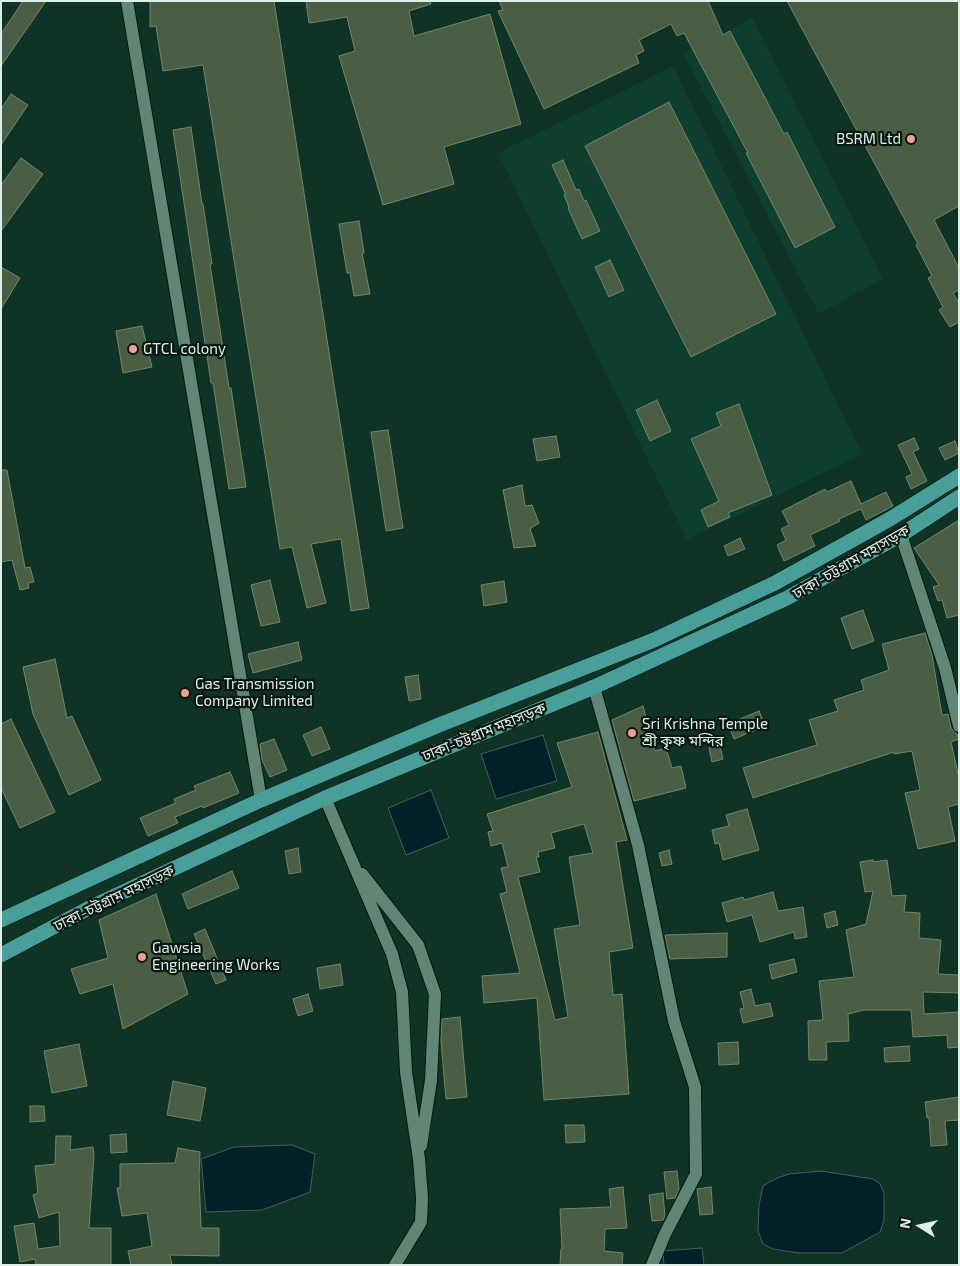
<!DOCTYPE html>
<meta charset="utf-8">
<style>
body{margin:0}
#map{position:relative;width:960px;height:1266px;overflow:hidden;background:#0f3325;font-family:"Exo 2",sans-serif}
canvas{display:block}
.frame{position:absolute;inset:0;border:2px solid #dcefe6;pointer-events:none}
.north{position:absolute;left:895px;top:1201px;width:50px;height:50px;-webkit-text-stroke:4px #091711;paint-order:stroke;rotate:280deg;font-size:14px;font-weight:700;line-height:20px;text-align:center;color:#dcefe6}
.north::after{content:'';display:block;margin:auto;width:18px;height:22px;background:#dcefe6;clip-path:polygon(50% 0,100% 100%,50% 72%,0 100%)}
</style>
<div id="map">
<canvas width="960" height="1266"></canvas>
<div class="frame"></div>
<div class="north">N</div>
</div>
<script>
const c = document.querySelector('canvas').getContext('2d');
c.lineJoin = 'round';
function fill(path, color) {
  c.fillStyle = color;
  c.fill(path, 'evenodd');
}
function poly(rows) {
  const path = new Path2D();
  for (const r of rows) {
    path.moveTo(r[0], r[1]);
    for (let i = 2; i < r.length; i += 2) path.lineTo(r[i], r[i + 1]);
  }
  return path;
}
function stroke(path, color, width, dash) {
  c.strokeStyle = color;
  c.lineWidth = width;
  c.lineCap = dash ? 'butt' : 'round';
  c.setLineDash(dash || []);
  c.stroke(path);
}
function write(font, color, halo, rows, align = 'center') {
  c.font = font + ' "Exo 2","Noto Sans Bengali",sans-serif';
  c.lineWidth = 4.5;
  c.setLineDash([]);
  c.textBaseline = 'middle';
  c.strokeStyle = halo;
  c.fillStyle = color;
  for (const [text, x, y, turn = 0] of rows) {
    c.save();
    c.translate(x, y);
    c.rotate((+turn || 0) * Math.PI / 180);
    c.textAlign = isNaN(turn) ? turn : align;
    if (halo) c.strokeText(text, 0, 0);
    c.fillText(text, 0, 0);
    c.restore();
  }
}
fill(poly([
 [752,18,883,279,819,314,683,53],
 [673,66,862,454,687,540,498,153]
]), '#0e3e2d');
const water = poly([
 [543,735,557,781,496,799,481,754,543,735],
 [431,790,449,838,406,855,388,808,431,790],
 [292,1145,315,1154,310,1192,262,1210,206,1212,201,1159,234,1147,292,1145],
 [821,1171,873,1179,880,1184,884,1193,884,1220,880,1232,842,1253,799,1253,773,1249,763,1244,758,1231,759,1205,763,1186,777,1178,789,1174,821,1171],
 [702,1248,704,1265,664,1265,663,1251,702,1248]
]);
fill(water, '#032028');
stroke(water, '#445e61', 1);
const building = poly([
 [23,1,46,1,1,66,1,34,23,1],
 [150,1,274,1,369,608,351,611,341,539,311,544,326,603,307,608,292,547,280,549,203,65,163,71,156,26,150,27,150,1],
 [306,1,430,1,431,4,409,11,414,36,490,14,521,124,444,147,454,184,383,205,339,56,355,51,347,17,309,23,306,1],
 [499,1,708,1,723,35,730,31,784,134,787,132,835,227,795,248,746,153,748,153,684,33,677,36,671,24,639,40,644,51,636,55,639,63,544,109,498,11,503,10,499,1],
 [787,1,959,1,959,206,934,220,959,268,959,290,953,293,959,303,959,322,950,327,939,310,943,307,928,278,932,276,916,245,918,244,787,1],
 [11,94,28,105,1,145,1,109,11,94],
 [669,102,776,314,691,357,585,146,669,102],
 [191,127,202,204,203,204,212,264,210,264,229,388,231,388,246,487,229,489,213,383,211,383,173,130,191,127],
 [21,158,43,174,1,231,1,185,21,158],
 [563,160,576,190,579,189,584,201,586,200,600,231,582,239,568,208,569,207,564,195,566,195,552,165,563,160],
 [359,221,364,253,362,253,370,294,354,296,350,273,347,273,339,224,359,221],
 [610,260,624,290,609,297,595,267,610,260],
 [1,267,20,278,1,309,1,267],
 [142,326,152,367,123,373,116,331,142,326],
 [657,400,671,431,650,441,636,410,657,400],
 [739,404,772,495,728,513,730,517,708,527,701,510,719,501,691,439,721,426,716,413,739,404],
 [388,430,403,528,386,531,371,432,388,430],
 [556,436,560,457,537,461,533,439,556,436],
 [914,438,919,449,913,452,927,481,911,489,906,477,912,474,898,445,914,438],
 [955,441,959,453,945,460,939,448,955,441],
 [1,470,7,470,25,568,30,567,34,582,28,583,29,588,20,590,12,560,1,562,1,470],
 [851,481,861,504,886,492,893,506,866,520,861,509,839,519,840,521,810,535,815,546,784,561,777,545,786,540,781,529,789,525,782,511,825,489,827,492,851,481],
 [522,485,525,506,532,505,539,523,530,529,536,546,514,548,503,490,522,485],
 [959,520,959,615,947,618,942,600,938,601,933,587,939,585,914,548,959,520],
 [740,538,745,549,728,556,724,546,740,538],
 [270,580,280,622,261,626,251,585,270,580],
 [504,581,507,602,484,606,481,585,504,581],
 [863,610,874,641,852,649,841,618,863,610],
 [925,633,932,655,942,715,948,714,951,728,957,734,959,739,951,742,959,778,959,804,948,807,955,841,918,849,905,793,920,790,912,751,894,754,894,752,753,798,743,768,817,745,809,720,838,711,834,700,864,690,861,680,889,670,882,644,925,633],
 [298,642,302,660,253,673,248,654,298,642],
 [55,659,67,718,72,716,101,780,69,795,33,714,23,667,55,659],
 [418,675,421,699,409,701,405,677,418,675],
 [643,706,655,751,666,748,672,768,681,766,686,788,634,801,612,720,643,706],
 [759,711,765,726,734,739,728,724,759,711],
 [11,719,55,812,20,828,1,788,1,724,11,719],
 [321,727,330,749,312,756,303,735,321,727],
 [598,732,627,840,616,842,633,948,609,952,613,995,622,994,629,1094,544,1100,537,998,484,1003,482,976,520,973,500,894,507,892,501,868,508,867,502,843,491,846,488,832,493,831,487,814,572,787,557,743,598,732],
 [584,824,593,853,569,857,580,925,554,929,568,1017,555,1020,518,877,540,872,536,857,539,857,538,852,555,848,551,833,584,824],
 [274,739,287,770,270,777,262,760,260,744,274,739],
 [720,746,723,759,712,762,709,748,720,746],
 [230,772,239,793,203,808,202,806,175,817,178,823,148,836,140,818,176,803,174,799,196,790,194,786,230,772],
 [747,809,759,850,723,860,719,843,715,844,712,830,729,826,726,815,747,809],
 [298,848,301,872,289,874,285,851,298,848],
 [669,850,672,864,662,866,659,853,669,850],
 [873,860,873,862,887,860,892,896,906,895,904,912,920,913,919,938,941,940,938,974,959,975,959,993,923,992,924,1014,959,1012,959,1047,948,1048,947,1035,913,1037,911,1010,864,1010,848,1014,849,1041,826,1042,827,1060,809,1060,808,1021,823,1020,819,981,854,977,846,930,866,924,873,891,865,892,860,862,873,860],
 [232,871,239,888,188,909,182,894,232,871],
 [773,892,778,911,803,907,807,937,795,939,794,932,760,942,752,915,727,922,722,903,743,897,744,900,773,892],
 [156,894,188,994,123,1029,113,984,80,994,71,969,108,958,99,920,156,894],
 [835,911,838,925,827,928,824,914,835,911],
 [205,929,226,980,216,984,194,934,205,929],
 [727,933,727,957,670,959,665,935,727,933],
 [794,959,797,972,772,979,769,965,794,959],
 [340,964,343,985,320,989,317,968,340,964],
 [751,989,755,1006,770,1003,773,1016,743,1023,740,1009,744,1008,740,992,751,989],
 [308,994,313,1011,298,1016,293,999,308,994],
 [460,1017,467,1097,446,1099,441,1041,442,1019,460,1017],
 [738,1042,739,1064,719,1065,718,1043,738,1042],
 [79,1044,87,1086,52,1093,44,1051,79,1044],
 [909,1046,910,1061,885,1062,884,1048,909,1046],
 [173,1081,206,1088,200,1121,167,1115,173,1081],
 [959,1097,959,1120,945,1121,947,1145,931,1146,929,1117,927,1118,925,1102,959,1097],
 [30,1106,44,1106,45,1121,30,1122,30,1106],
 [565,1125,584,1125,585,1142,566,1143,565,1125],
 [126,1134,127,1152,111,1153,110,1135,126,1134],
 [56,1136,71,1136,70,1150,93,1147,94,1155,89,1228,111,1228,111,1265,36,1265,35,1259,20,1262,14,1226,34,1223,38,1249,60,1246,59,1212,39,1218,33,1195,38,1193,35,1166,55,1164,56,1136],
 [178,1148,200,1152,199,1175,201,1228,219,1228,219,1256,170,1255,172,1265,131,1265,128,1251,152,1246,147,1213,122,1216,117,1188,120,1188,120,1164,175,1163,178,1148],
 [677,1171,679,1189,675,1198,667,1199,664,1172,677,1171],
 [623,1187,627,1228,605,1229,604,1251,623,1253,622,1265,560,1265,561,1249,562,1249,560,1209,611,1207,609,1189,623,1187],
 [711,1187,713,1214,700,1215,697,1189,711,1187],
 [663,1193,665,1216,663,1220,652,1221,649,1195,663,1193]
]);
fill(building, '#4a5e44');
stroke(building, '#72876b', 1);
const minor = poly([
 [127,1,261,800],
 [901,535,945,668,959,726],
 [594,687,638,845,674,1021,695,1087,696,1174,665,1234,652,1265],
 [325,798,392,954,402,992,406,1072,419,1159,422,1198,421,1222,395,1265],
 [362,874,418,945,435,994,431,1080,421,1146]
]);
const trunk = poly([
 [1,920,261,800,439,725,654,640,775,583,890,519,959,476],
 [1,955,91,907,325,798,594,687,787,598,901,535,959,497]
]);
stroke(minor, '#01190f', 14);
stroke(trunk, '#01190f', 16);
stroke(minor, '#628675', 12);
stroke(trunk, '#489e98', 15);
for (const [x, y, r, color] of [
 [911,139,5,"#f49d8c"],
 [133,349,5,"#f49d8c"],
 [185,693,5,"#f49d8c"],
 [632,733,5,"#f49d8c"],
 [142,957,5,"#f49d8c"]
]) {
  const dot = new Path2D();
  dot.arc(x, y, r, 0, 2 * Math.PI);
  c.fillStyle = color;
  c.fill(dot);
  stroke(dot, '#091711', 2);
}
write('15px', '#dcefe6', '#091711', [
 ["BSRM Ltd",901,139,"right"],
 ["GTCL colony",143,349],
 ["Gas Transmission",195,684],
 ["Company Limited",195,701],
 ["Sri Krishna Temple",642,724],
 ["শ্রী কৃষ্ণ মন্দির",642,741],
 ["Gawsia",152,948],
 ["Engineering Works",152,965]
], 'left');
write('15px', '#dcefe6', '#091711', [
 ["ঢাকা-চট্টগ্রাম মহাসড়ক",851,562,-30],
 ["ঢাকা-চট্টগ্রাম মহাসড়ক",484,732,-22],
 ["ঢাকা-চট্টগ্রাম মহাসড়ক",114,898,-26]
]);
</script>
